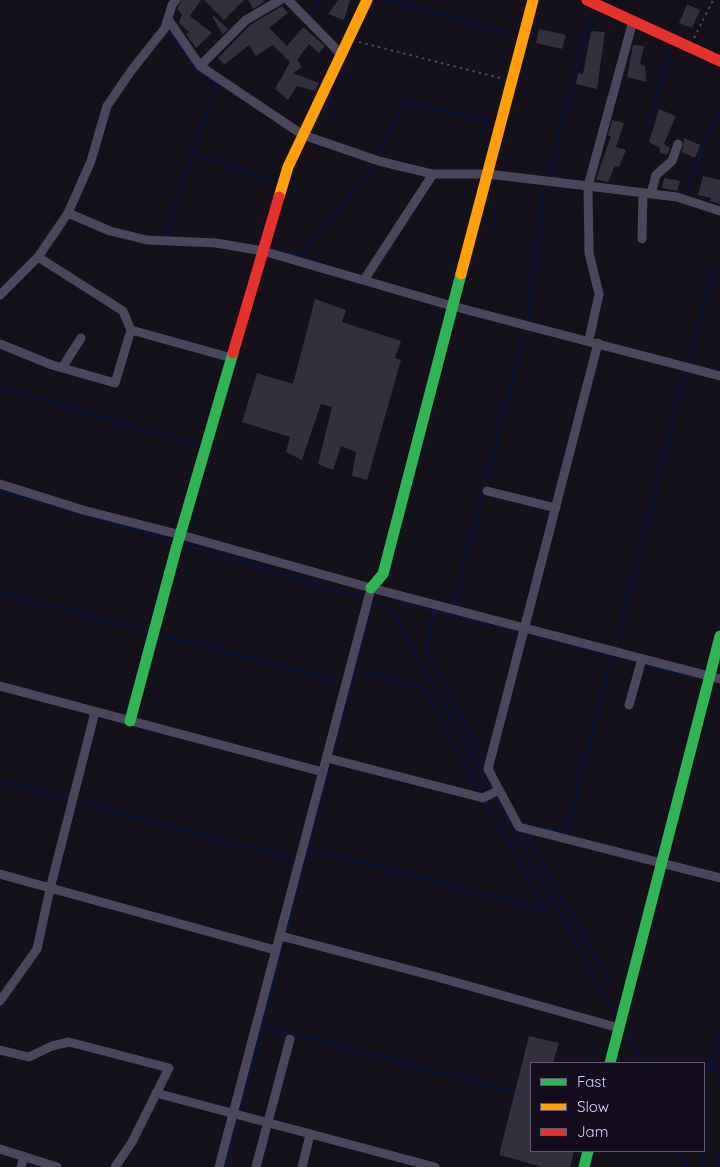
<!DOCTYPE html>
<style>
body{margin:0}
#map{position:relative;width:720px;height:1167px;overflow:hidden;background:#14111a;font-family:Quicksand,sans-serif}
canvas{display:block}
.legend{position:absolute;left:530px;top:1062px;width:175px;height:90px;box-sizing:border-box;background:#130d1e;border:1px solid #635a77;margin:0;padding:6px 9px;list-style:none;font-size:15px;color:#dbcdfc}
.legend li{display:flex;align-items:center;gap:10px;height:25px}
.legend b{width:25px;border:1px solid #635a77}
</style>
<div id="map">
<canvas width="720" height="1167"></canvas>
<ul class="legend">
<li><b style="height:6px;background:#30b455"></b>Fast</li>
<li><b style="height:6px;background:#ff9f0a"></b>Slow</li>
<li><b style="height:6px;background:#e5322d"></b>Jam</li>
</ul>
</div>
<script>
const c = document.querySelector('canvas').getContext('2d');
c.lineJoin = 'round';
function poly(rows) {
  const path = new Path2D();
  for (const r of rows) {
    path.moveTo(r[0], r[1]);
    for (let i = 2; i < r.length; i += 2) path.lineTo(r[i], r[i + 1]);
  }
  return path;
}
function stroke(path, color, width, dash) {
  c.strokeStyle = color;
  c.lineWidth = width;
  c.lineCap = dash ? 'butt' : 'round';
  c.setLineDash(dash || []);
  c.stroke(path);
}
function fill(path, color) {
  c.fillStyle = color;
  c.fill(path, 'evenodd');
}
stroke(poly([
 [387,0,510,33],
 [312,19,310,17,318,0],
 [169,32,196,69,216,83,192,152],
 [647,129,671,50],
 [380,152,403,100,488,122],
 [549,171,591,14],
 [688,195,686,191,720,105],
 [164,235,192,152,275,182],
 [270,244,269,246,300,256,374,166],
 [528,318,544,188],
 [689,361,715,264],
 [0,387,199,446],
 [0,491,170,540],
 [187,545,326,588,361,596],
 [0,592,146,631],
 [399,601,515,631],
 [454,601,525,332],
 [382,603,393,613,409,642,618,1019],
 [434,610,425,649,486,762],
 [158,634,337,681],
 [532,635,632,661],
 [616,644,685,372],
 [649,666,695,678],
 [355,670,423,687,481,793],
 [334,750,373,600],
 [0,781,66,798],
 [79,802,294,859],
 [522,823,566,833,612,655],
 [529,836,606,978],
 [308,848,545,910,486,803],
 [287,930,329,769],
 [262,1025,517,1093],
 [623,1029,643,1063],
 [720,1030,709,1069,720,1072],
 [241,1108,283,946],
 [677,1151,686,1167],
 [225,1167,237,1123],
 [702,1167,704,1146],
 [716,1167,720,1150]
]), '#0c1336', 3);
fill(poly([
 [182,0,201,0,190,16,212,33,196,48,186,34,189,32,179,23,182,14,177,9],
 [204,0,244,0,224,20],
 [248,0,263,0,264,2,253,9],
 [338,0,350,0,344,20,328,14],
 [687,4,700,10,692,28,679,23],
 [282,6,288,13,269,28,287,46,303,27,325,46,319,53,309,44,297,60,302,67,293,73,319,83,315,91,297,86,288,100,275,89,290,62,273,45,256,56,249,45,224,65,218,58,250,25],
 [214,16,228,29,223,34,212,17],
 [539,29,566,35,562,49,536,43],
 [591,31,605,32,597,89,576,84,578,73,583,74],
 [633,45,644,46,640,64,645,66,646,82,627,77],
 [659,109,676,116,664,144,670,148,667,155,660,153,660,148,649,142],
 [612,120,624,123,616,147,626,150,619,167,615,166,608,182,596,179,611,136,608,136],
 [684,138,700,145,695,158,682,152],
 [703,176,720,180,720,204,710,201,711,198,698,195],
 [664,178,680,181,677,191,662,188],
 [315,299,346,310,342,322,401,341,395,358,401,360,367,480,352,476,356,452,341,446,333,470,318,464,332,407,321,404,302,460,286,452,290,437,242,422,257,373,293,384],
 [529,1036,559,1043,553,1063,531,1063,531,1151,574,1151,570,1167,543,1167,499,1155]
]), '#342f3c');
stroke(poly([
 [694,38,713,0],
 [359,42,500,78]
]), '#474d5b', 2, [2.5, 4]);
stroke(poly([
 [288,0,341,54],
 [168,19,200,66,303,135,379,161,433,174,488,174,588,186,677,197,720,211],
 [200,66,246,20,280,0],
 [651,194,656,175,672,161,678,144],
 [68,213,110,231,147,240,216,243,263,251,452,306,720,376],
 [642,239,643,193],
 [38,257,123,311,131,330,232,358],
 [364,280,433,174],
 [0,295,38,257,68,213,91,161,107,106,131,71,165,28,172,5,176,0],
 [589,340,599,294,589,253,588,186,633,21],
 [598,343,488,769,519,827,720,878],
 [0,344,52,365,115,383,131,330],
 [62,368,81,338],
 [0,484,83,510,181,535,371,588,720,679],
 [487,491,556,508],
 [0,686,323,772],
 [629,705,642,659],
 [327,758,483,798,499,790],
 [0,874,275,950],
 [281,936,437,977,619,1028],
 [0,1001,37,949,50,889,95,712],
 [0,1050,29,1057,52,1046,69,1042,169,1068,132,1142,115,1167],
 [156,1093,435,1167],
 [0,1149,57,1167],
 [21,1167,24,1156],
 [219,1167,371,588],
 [256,1167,290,1039],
 [302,1167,310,1135]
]), '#4a465b', 9);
stroke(poly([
 [371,588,383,574,461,274],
 [130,721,176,549,233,353],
 [610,1063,720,636],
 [584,1167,588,1151]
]), '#30b455', 11);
stroke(poly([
 [279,197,288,167,367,0],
 [461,274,533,0]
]), '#ff9f0a', 11);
stroke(poly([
 [587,0,720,61],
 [233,353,279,197]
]), '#e5322d', 11);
</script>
